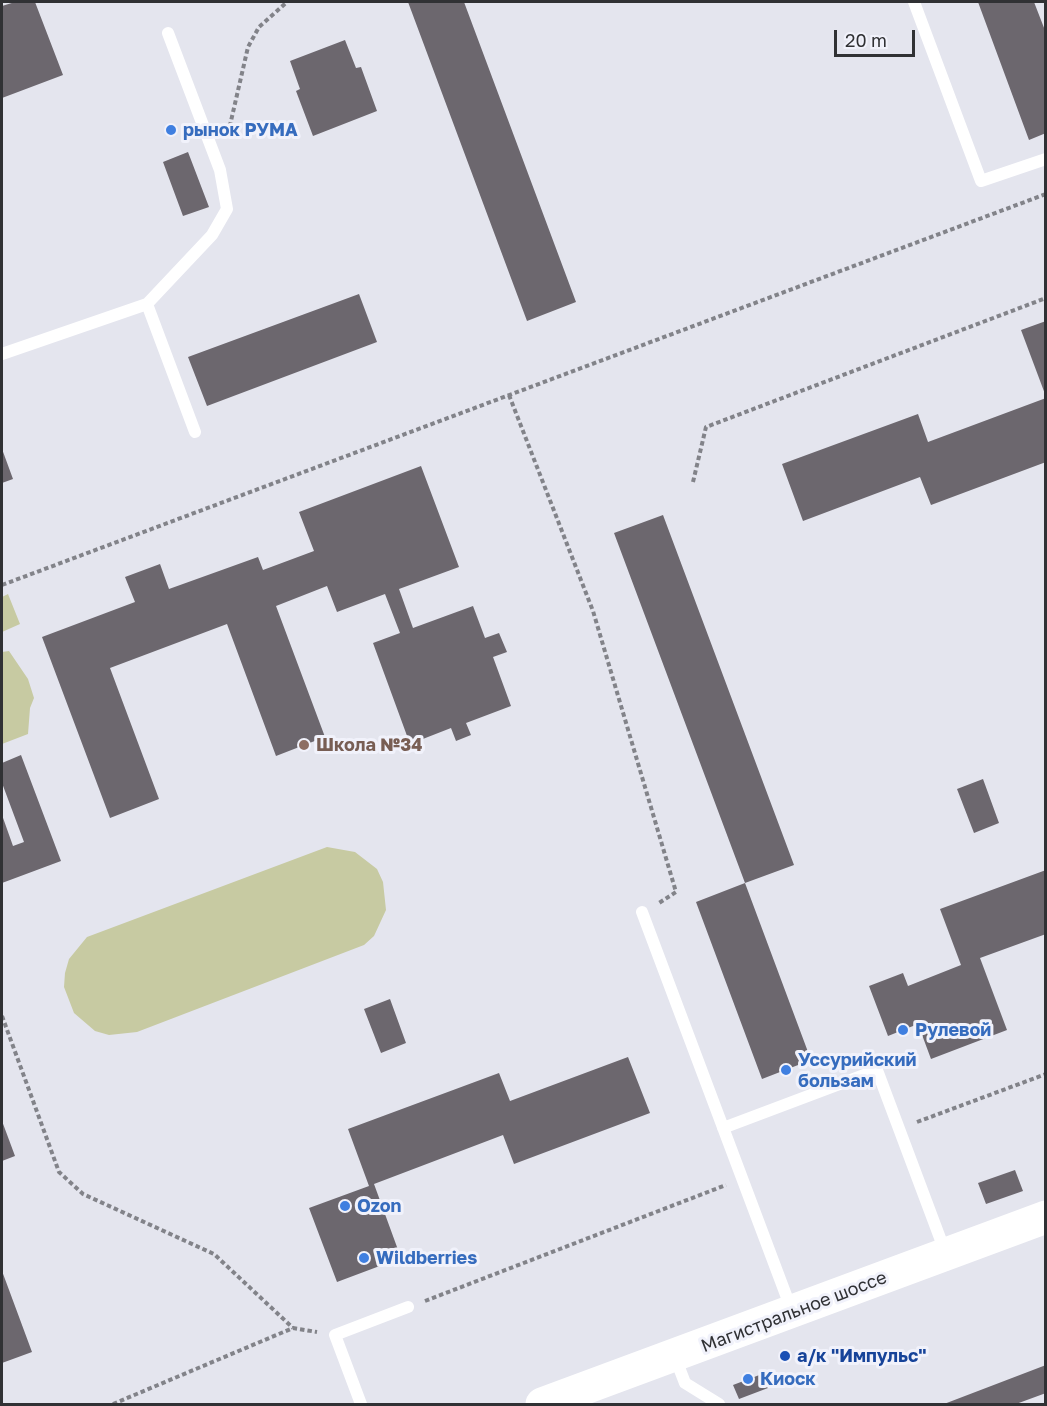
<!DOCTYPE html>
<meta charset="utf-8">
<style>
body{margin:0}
#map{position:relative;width:1047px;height:1406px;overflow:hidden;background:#e4e5ee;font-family:"Golos Text",sans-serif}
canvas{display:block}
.frame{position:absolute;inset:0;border:3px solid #303134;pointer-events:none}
.scale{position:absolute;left:834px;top:30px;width:81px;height:27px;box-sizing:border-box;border:3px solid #303134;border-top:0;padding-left:8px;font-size:18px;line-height:21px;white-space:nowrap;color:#303134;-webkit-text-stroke:4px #f1f2fb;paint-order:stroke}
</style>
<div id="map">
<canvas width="1047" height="1406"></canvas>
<div class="frame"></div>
<div class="scale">20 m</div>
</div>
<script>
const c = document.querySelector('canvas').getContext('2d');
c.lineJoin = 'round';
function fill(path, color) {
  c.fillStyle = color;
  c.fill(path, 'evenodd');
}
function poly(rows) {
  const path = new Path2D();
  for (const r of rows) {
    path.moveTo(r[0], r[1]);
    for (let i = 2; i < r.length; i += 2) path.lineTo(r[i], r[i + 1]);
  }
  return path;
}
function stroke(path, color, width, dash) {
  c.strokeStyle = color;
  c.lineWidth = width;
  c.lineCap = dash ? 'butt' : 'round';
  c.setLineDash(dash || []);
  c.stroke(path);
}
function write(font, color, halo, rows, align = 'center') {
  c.font = font + ' "Golos Text",sans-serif';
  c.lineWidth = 6;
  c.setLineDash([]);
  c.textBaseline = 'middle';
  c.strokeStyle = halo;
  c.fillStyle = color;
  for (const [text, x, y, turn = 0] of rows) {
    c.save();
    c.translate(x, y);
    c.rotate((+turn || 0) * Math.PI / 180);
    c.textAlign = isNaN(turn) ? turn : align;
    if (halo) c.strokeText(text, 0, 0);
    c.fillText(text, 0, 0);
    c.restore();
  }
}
fill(poly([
 [8,594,20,624,2,632,2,597],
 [9,651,28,679,34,698,30,708,28,734,2,744,2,652],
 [327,847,355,852,377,869,383,882,386,910,374,936,364,945,137,1032,109,1035,95,1031,74,1013,64,987,65,973,69,959,87,937]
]), '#c7caa2');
fill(poly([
 [15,2,35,2,63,75,2,98,2,6],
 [408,2,464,2,576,302,527,321],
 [978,2,1034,2,1046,33,1046,133,1029,140],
 [345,40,356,68,361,67,377,111,313,136,296,91,300,89,290,61],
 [188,152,209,207,183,216,163,162],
 [359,294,377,342,207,406,188,357],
 [1046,321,1046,394,1045,394,1021,330],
 [1046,398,1046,462,931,505,920,477,803,521,782,464,918,414,928,442],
 [2,449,13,479,2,483],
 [421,466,459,567,399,589,413,628,473,606,485,638,499,633,507,652,493,657,511,706,466,723,471,735,456,741,451,728,410,744,373,643,400,633,385,594,337,612,327,586,276,606,325,737,276,756,227,624,110,668,159,799,110,818,42,637,135,602,125,577,160,564,169,589,258,557,263,570,314,551,299,512],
 [663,515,794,865,745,883,614,533],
 [21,755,61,861,2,883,2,815,13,846,24,842,2,783,2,763],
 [983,779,999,823,974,833,957,789],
 [1046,870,1046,934,980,958,1007,1030,931,1059,918,1024,888,1036,869,986,903,973,908,986,961,965,940,909],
 [745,883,811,1060,762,1079,696,902],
 [390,999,406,1043,381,1053,364,1009],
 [628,1057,650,1113,514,1164,503,1135,374,1184,401,1258,337,1282,309,1208,369,1186,348,1129,499,1073,510,1101],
 [2,1121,15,1156,2,1161],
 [1015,1170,1023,1191,986,1204,978,1183],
 [2,1271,32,1352,2,1363],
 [1046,1365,1046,1393,1016,1404,944,1404],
 [762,1374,768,1388,739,1399,733,1385]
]), '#6c676e');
stroke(poly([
 [228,134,248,47,259,27,287,2],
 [509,395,593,611,676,892,659,903],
 [693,482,706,427,1046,298],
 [2,585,1046,194],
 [2,1016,59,1172,83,1194,214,1254,293,1328],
 [917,1122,1046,1074],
 [425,1301,726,1185],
 [113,1404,293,1328,317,1332]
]), '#828389', 4, [4.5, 3]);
stroke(poly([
 [914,2,981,181,1046,159],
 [147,304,195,432],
 [2,354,147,304,212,235,227,209,220,170,168,33],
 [642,912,792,1311],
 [723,1128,877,1070,946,1254],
 [675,1357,685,1383,719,1404],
 [361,1404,335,1335,408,1307]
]), '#fff', 12);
stroke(poly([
 [542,1404,1046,1217]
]), '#fff', 33);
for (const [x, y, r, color] of [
 [171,130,6,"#3f7fe0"],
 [304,745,6,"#8d6e63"],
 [903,1030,6,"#3f7fe0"],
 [786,1070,6,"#3f7fe0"],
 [345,1206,6,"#3f7fe0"],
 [364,1258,6,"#3f7fe0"],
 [785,1356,6,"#1a4fb4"],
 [748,1379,6,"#3f7fe0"]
]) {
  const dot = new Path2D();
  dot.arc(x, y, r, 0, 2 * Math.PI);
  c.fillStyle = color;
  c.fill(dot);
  stroke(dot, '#f1f2fb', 2);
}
write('bold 18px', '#366cbe', '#f1f2fb', [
 ["рынок РУМА",183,130],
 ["Рулевой",915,1030],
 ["Уссурийский",798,1060],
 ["бользам",798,1081],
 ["Ozon",357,1206],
 ["Wildberries",376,1258],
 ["Киоск",760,1379]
], 'left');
write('bold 18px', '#785e54', '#f1f2fb', [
 ["Школа №34",316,745]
], 'left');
write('18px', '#303134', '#f1f2fb', [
 ["Магистральное шоссе",794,1312,-21]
]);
write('bold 18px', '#164399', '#f1f2fb', [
 ["а/к \"Импульс\"",797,1356]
], 'left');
</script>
